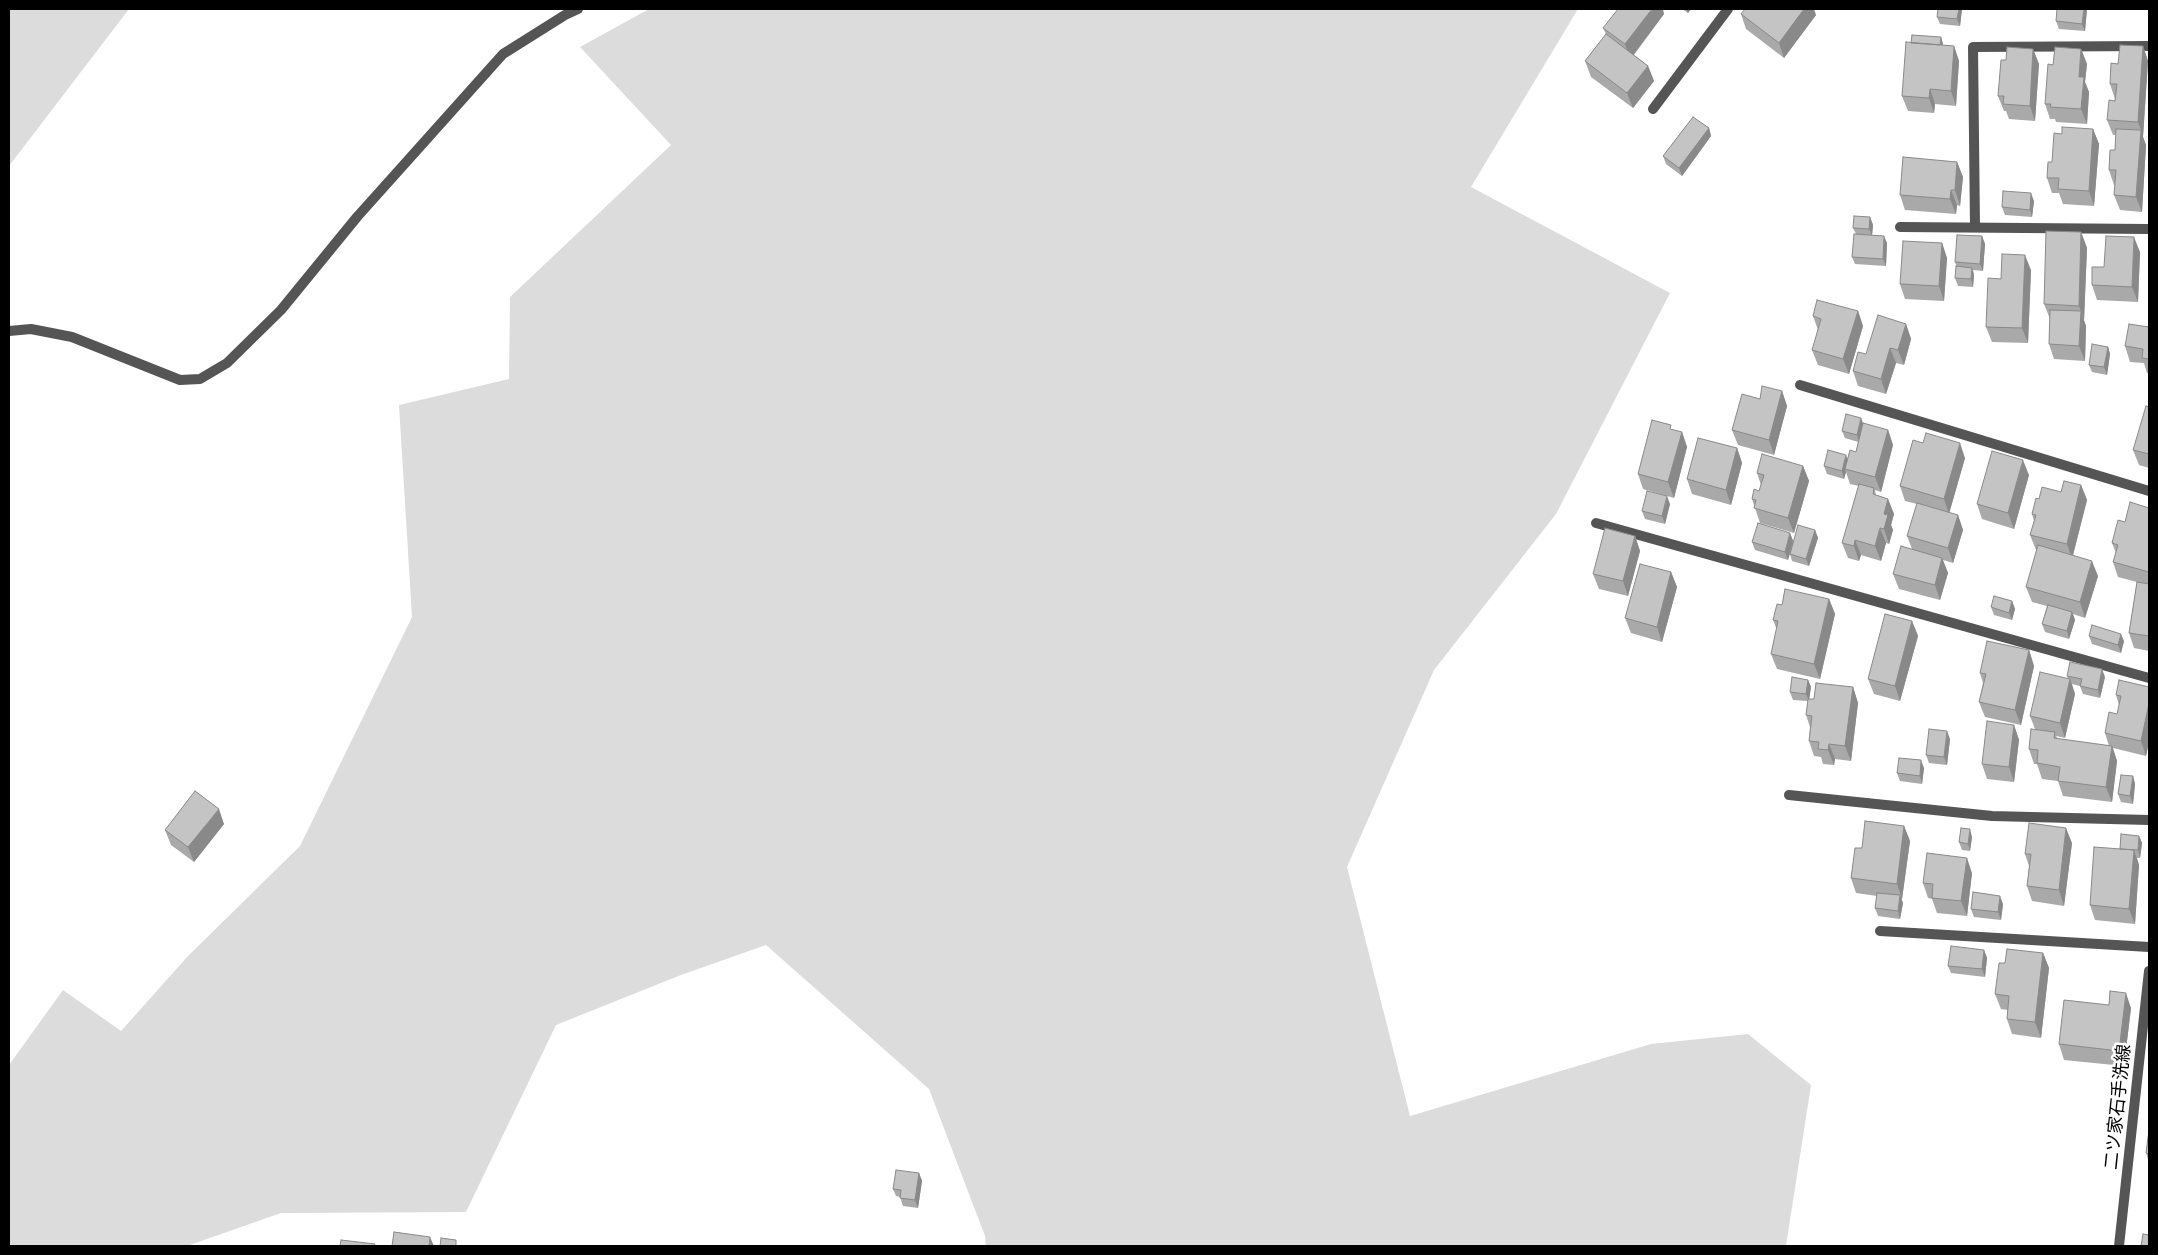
<!DOCTYPE html>
<meta charset="utf-8">
<style>
body{margin:0}
#map{position:relative;width:2158px;height:1255px;overflow:hidden;background:#fff;font-family:"Alegreya Sans",sans-serif}
canvas{display:block}
.frame{position:absolute;inset:0;border:10px solid #000;pointer-events:none}
</style>
<div id="map">
<canvas width="2158" height="1255"></canvas>
<div class="frame"></div>
</div>
<script>
const c = document.querySelector('canvas').getContext('2d');
c.lineJoin = 'round';
function fill(path, color) {
  c.fillStyle = color;
  c.fill(path, 'evenodd');
}
function poly(rows) {
  const path = new Path2D();
  for (const r of rows) {
    path.moveTo(r[0], r[1]);
    for (let i = 2; i < r.length; i += 2) path.lineTo(r[i], r[i + 1]);
  }
  return path;
}
function stroke(path, color, width, dash) {
  c.strokeStyle = color;
  c.lineWidth = width;
  c.lineCap = dash ? 'butt' : 'round';
  c.setLineDash(dash || []);
  c.stroke(path);
}
function write(font, color, halo, rows, align = 'center') {
  c.font = font + ' "Alegreya Sans","Noto Sans JP",sans-serif';
  c.lineWidth = 5;
  c.setLineDash([]);
  c.textBaseline = 'middle';
  c.strokeStyle = halo;
  c.fillStyle = color;
  for (const [text, x, y, turn = 0] of rows) {
    c.save();
    c.translate(x, y);
    c.rotate((+turn || 0) * Math.PI / 180);
    c.textAlign = isNaN(turn) ? turn : align;
    if (halo) c.strokeText(text, 0, 0);
    c.fillText(text, 0, 0);
    c.restore();
  }
}
fill(poly([
 [9,9,129,9,9,166],
 [649,9,1578,9,1471,187,1670,293,1556,514,1434,670,1347,867,1410,1116,1651,1044,1748,1034,1811,1085,1786,1246,986,1246,985,1236,929,1089,766,945,681,975,556,1025,466,1212,281,1213,187,1246,9,1246,9,1065,63,990,121,1031,188,956,300,846,412,617,399,405,509,379,510,297,671,145,580,47]
]), '#dcdcdc');
stroke(poly([
 [1653,109,1728,9],
 [1900,227,2149,229],
 [1975,227,1973,47,2149,46],
 [9,331,31,329,72,337,180,380,200,379,227,363,281,310,357,217,503,54,565,15,578,9],
 [1800,385,2149,491],
 [1596,523,2149,678],
 [1789,795,1992,816,2149,820],
 [1880,931,2149,947]
]), '#555', 10);
stroke(poly([
 [2119,1246,2149,971]
]), '#555', 10);
fill(poly([
 [1682,9,1691,9,1688,13],
 [1962,9,1960,26,1940,24,1937,17],
 [2087,9,2085,31,2059,29,2056,21],
 [1664,14,1634,55,1648,66,1654,81,1633,108,1591,77,1585,61,1606,34,1603,28],
 [1741,14,1816,15,1784,58,1746,29],
 [1941,37,1943,45,1954,46,1959,61,1956,106,1935,104,1934,113,1908,111,1902,96,1911,43],
 [2143,46,2148,61,2143,137,2146,145,2142,212,2120,210,2114,195,2115,185,2114,185,2109,170,2115,150,2116,135,2113,135,2107,120,2115,99,2110,84,2118,64],
 [2033,49,2039,64,2035,121,2009,119,2006,111,2004,111,1998,96,2006,60],
 [2081,49,2087,64,2085,82,2089,92,2087,124,2056,122,2055,119,2050,119,2045,104,2053,65],
 [1709,128,1711,136,1682,176,1666,164,1663,156],
 [2093,129,2099,144,2094,206,2063,204,2059,193,2052,193,2047,178,2062,134],
 [1957,162,1963,177,1960,206,1957,205,1956,214,1905,210,1900,195],
 [2034,201,2032,217,2005,215,2002,207],
 [1870,217,1873,225,1872,235,1887,243,1886,266,1855,264,1852,257,1856,234,1853,228],
 [2081,232,2087,248,2084,321,2086,326,2085,361,2054,359,2049,344,2050,319,2044,304],
 [1982,236,1985,244,1983,271,1973,270,1974,275,1973,287,1958,286,1955,278,1957,267,1955,262],
 [1942,243,1947,258,1944,301,1905,299,1900,284],
 [2140,252,2138,302,2097,300,2092,285],
 [2031,270,2028,343,1992,342,1986,327,2001,279],
 [1858,311,1863,326,1849,374,1818,365,1812,350,1818,330,1813,316],
 [1906,324,1911,339,1904,365,1896,363,1886,394,1858,386,1853,371,1866,354],
 [2149,327,2149,373,2147,373,2144,363,2130,362,2125,346],
 [2108,347,2110,354,2107,375,2092,372,2089,365],
 [1782,391,1787,406,1774,455,1738,445,1732,430,1760,399],
 [2149,407,2149,468,2139,465,2133,450],
 [1861,418,1863,424,1888,430,1893,445,1881,492,1875,490,1876,495,1888,499,1894,514,1891,525,1893,530,1889,544,1886,543,1881,561,1861,555,1859,561,1848,558,1842,543,1859,486,1850,484,1846,472,1844,479,1827,474,1824,466,1847,459,1856,452,1858,442,1845,438,1842,431],
 [1682,432,1687,447,1674,498,1643,489,1638,474],
 [1737,448,1742,463,1731,505,1692,494,1687,479],
 [1965,458,1949,513,1958,515,1963,530,1953,563,1943,560,1948,573,1940,600,1899,589,1893,574,1912,549,1907,536,1917,504,1905,501,1900,486],
 [1803,466,1809,481,1794,533,1760,523,1752,499,1759,491,1761,485,1757,473],
 [2029,475,2014,529,1982,519,1977,504],
 [2081,485,2087,500,2073,555,2098,576,2085,618,2073,614,2075,620,2069,639,2045,632,2042,624,2047,606,2032,602,2026,587,2037,550,2036,550,2030,535,2034,521,2032,514,2039,499],
 [1670,504,1665,524,1645,519,1642,511],
 [2149,506,2149,651,2134,648,2129,633,2137,582,2118,577,2113,562,2116,553,2112,543,2125,522,2149,508],
 [1815,530,1818,538,1809,566,1792,561,1790,554,1788,560,1755,550,1752,542,1790,533,1793,541],
 [1635,536,1640,551,1628,596,1599,589,1593,574],
 [1671,572,1677,587,1662,642,1631,633,1625,618],
 [1829,599,1835,614,1820,679,1777,669,1771,654,1777,630,1773,620,1782,605],
 [2012,601,2015,609,2012,620,1994,615,1991,607],
 [1912,621,1918,636,1900,701,1874,694,1868,679],
 [2089,636,2124,641,2121,653,2092,644],
 [2029,650,2034,666,2021,725,1985,717,1979,702,1983,683,1980,673],
 [2067,676,2105,677,2100,698,2083,694,2080,686,2072,684,2075,694,2065,738,2056,736,2058,739,2109,746,2105,733,2117,714,2119,705,2116,695,2149,687,2149,742,2146,756,2113,748,2117,761,2112,802,2063,796,2058,781,2042,779,2037,764,2034,764,2029,749,2035,729,2030,716,2068,679],
 [1808,680,1811,687,1809,699,1814,699,1853,687,1858,703,1851,761,1835,759,1834,765,1823,764,1821,757,1814,756,1809,741,1810,727,1806,715,1808,701,1793,700,1790,692],
 [2014,725,2019,740,2014,782,1987,779,1982,764],
 [1950,739,1947,765,1929,763,1926,755],
 [1924,768,1922,784,1900,781,1897,773],
 [2133,776,2135,784,2133,804,2121,802,2118,794],
 [224,824,194,862,171,845,165,830],
 [1904,826,1910,841,1902,899,1901,899,1903,903,1900,919,1878,916,1875,908,1877,896,1856,893,1851,878,1862,848],
 [2139,836,2142,843,2140,858,2137,858,2139,865,2135,924,2095,920,2090,905,2120,849],
 [1972,837,1970,851,1962,850,1959,842],
 [2072,843,2064,906,2032,901,2027,886,2029,866,2025,854],
 [1972,873,1967,916,1937,913,1932,899,1928,898,1923,883],
 [2003,904,2001,920,1974,917,1971,909],
 [1984,950,1987,958,1985,977,1951,973,1948,966],
 [2043,953,2049,968,2041,1038,2012,1034,2007,1019,2008,1010,2001,1009,1995,994,2005,963],
 [2131,1008,2124,1066,2064,1060,2059,1044],
 [2149,1130,2149,1163,2146,1153],
 [919,1173,922,1181,918,1208,903,1206,900,1197,896,1196,893,1189]
]), '#a9a9a9');
fill(poly([
 [1652,9,1663,9,1664,14,1630,59,1625,44],
 [1686,9,1691,9,1688,13],
 [1804,9,1814,9,1816,15,1784,58,1779,43],
 [1959,9,1962,9,1960,26,1957,19],
 [2084,9,2087,9,2085,31,2082,24],
 [1941,37,1943,44,1943,56,1940,48],
 [1954,46,1959,61,1956,106,1951,91],
 [2143,46,2148,61,2143,137,2146,145,2142,212,2136,197,2141,130,2138,122],
 [2033,49,2039,64,2035,121,2030,106],
 [2081,49,2087,64,2085,82,2089,92,2087,124,2081,109,2079,77],
 [1648,66,1654,81,1633,108,1627,93],
 [1930,89,1935,104,1934,113,1929,98],
 [1709,128,1711,136,1682,176,1679,168],
 [2093,129,2099,144,2094,206,2089,191],
 [1957,162,1963,177,1960,206,1955,190],
 [1951,190,1957,205,1956,214,1950,199],
 [2031,193,2034,201,2032,217,2030,210],
 [1870,217,1873,225,1872,236,1869,229],
 [2081,232,2087,248,2084,321,2079,306],
 [1884,236,1887,243,1886,266,1883,259],
 [1982,236,1985,244,1983,271,1980,264],
 [2134,237,2140,252,2138,302,2132,287],
 [1942,243,1947,258,1944,301,1939,286],
 [2025,255,2031,270,2028,343,2022,328],
 [1972,268,1974,275,1973,287,1971,279],
 [1858,311,1863,326,1849,374,1843,359],
 [2081,311,2086,326,2085,361,2079,346],
 [1906,324,1911,339,1904,365,1898,350],
 [2108,347,2110,354,2107,375,2104,367],
 [1890,348,1896,363,1886,394,1881,379],
 [1782,391,1787,406,1774,455,1769,440],
 [1861,418,1864,426,1859,442,1857,435],
 [1888,430,1893,445,1881,492,1875,477],
 [1682,432,1687,447,1674,498,1668,482],
 [1960,443,1965,458,1949,514,1944,499],
 [1737,448,1742,463,1731,505,1726,490],
 [1846,455,1849,462,1845,469,1846,472,1844,479,1842,471],
 [2023,460,2029,475,2014,529,2008,513],
 [1803,466,1809,481,1794,533,1788,518],
 [2081,485,2087,500,2072,559,2067,544],
 [1667,496,1670,504,1665,524,1662,516],
 [1888,499,1894,514,1891,525,1893,530,1889,544,1884,529,1884,514],
 [1958,515,1963,530,1953,563,1948,548],
 [1880,528,1886,543,1881,561,1875,546],
 [1815,530,1818,538,1809,566,1806,559],
 [1790,533,1793,541,1788,560,1785,552],
 [1635,536,1640,551,1628,596,1623,581],
 [1855,540,1861,555,1859,561,1854,546],
 [1942,558,1948,573,1940,600,1935,585],
 [2092,561,2098,576,2085,618,2080,602],
 [1671,572,1677,587,1662,642,1657,627],
 [1829,599,1835,614,1820,679,1814,664],
 [2012,601,2015,609,2012,620,2009,613],
 [2072,612,2075,620,2069,639,2067,631],
 [1912,621,1918,636,1900,701,1895,686],
 [2121,634,2124,641,2121,653,2118,645],
 [2029,650,2034,666,2021,725,2015,710],
 [2102,669,2105,677,2100,698,2098,690],
 [2070,679,2075,694,2065,738,2060,723],
 [1808,680,1811,687,1809,701,1806,694],
 [1853,687,1858,703,1851,761,1845,746],
 [2149,703,2149,742,2146,756,2141,741],
 [2014,725,2019,740,2014,782,2009,767],
 [1947,731,1950,739,1947,765,1944,757],
 [1829,744,1835,759,1834,765,1828,750],
 [2112,746,2117,761,2112,802,2106,787],
 [1921,760,1924,768,1922,784,1920,776],
 [2133,776,2135,784,2133,804,2130,796],
 [219,809,224,824,194,862,188,847],
 [1904,826,1910,841,1902,899,1897,884],
 [2066,828,2072,843,2064,906,2059,890],
 [1970,829,1972,837,1970,851,1968,844],
 [2139,836,2142,843,2140,858,2138,850],
 [2134,850,2139,865,2135,924,2129,909],
 [1967,858,1972,873,1967,916,1961,901],
 [1900,895,1903,903,1900,919,1898,911],
 [2000,896,2003,904,2001,920,1998,912],
 [1984,950,1987,958,1985,977,1982,969],
 [2043,953,2049,968,2041,1038,2035,1022],
 [2126,993,2131,1008,2124,1066,2119,1051],
 [919,1173,922,1181,918,1208,915,1200],
 [430,1237,434,1246,429,1246]
]), '#898989');
const building = poly([
 [1618,9,1652,9,1625,44,1603,28,1618,9],
 [1745,9,1804,9,1779,43,1741,14,1745,9],
 [1938,9,1959,9,1957,19,1937,17,1938,9],
 [2057,9,2084,9,2082,24,2056,21,2057,9],
 [1606,34,1648,66,1627,93,1585,61,1606,34],
 [1912,35,1941,37,1940,45,1911,43,1912,35],
 [1906,42,1954,46,1951,91,1930,89,1929,98,1902,96,1906,42],
 [2120,45,2143,46,2138,122,2107,120,2109,100,2115,101,2117,84,2110,84,2111,63,2118,64,2120,45],
 [2007,47,2033,49,2030,106,2003,104,2004,96,1998,96,2001,60,2006,60,2007,47],
 [2055,47,2081,49,2079,77,2084,77,2081,109,2050,107,2051,104,2045,104,2048,64,2053,65,2055,47],
 [1693,117,1709,128,1679,168,1663,156,1693,117],
 [2062,127,2093,129,2089,191,2058,189,2059,178,2047,178,2048,162,2052,162,2054,133,2062,134,2062,127],
 [2116,129,2141,130,2136,197,2114,195,2116,170,2109,170,2110,150,2115,150,2116,129],
 [1903,157,1957,162,1955,190,1951,190,1950,199,1900,195,1903,157],
 [2003,191,2031,193,2030,210,2002,207,2003,191],
 [1854,216,1870,217,1869,229,1853,228,1854,216],
 [2046,231,2081,232,2079,306,2044,304,2046,231],
 [1854,234,1884,236,1883,259,1852,257,1854,234],
 [1957,235,1982,236,1980,264,1955,262,1957,235],
 [2106,236,2134,237,2132,287,2092,285,2092,267,2104,267,2106,236],
 [1903,241,1942,243,1939,286,1900,284,1903,241],
 [2002,254,2025,255,2022,328,1986,327,1988,278,2001,279,2002,254],
 [1956,266,1972,268,1971,279,1955,278,1956,266],
 [1817,300,1858,311,1843,359,1812,350,1821,319,1813,316,1817,300],
 [2050,310,2081,311,2079,346,2049,344,2050,310],
 [1878,315,1906,324,1898,350,1890,348,1881,379,1853,371,1858,352,1866,354,1878,315],
 [2129,324,2149,327,2149,359,2142,358,2143,349,2125,346,2129,324],
 [2092,344,2108,347,2104,367,2089,365,2092,344],
 [1762,386,1782,391,1769,440,1732,430,1742,394,1760,399,1762,386],
 [2146,406,2149,407,2149,454,2133,450,2146,406],
 [1846,414,1861,418,1857,435,1842,431,1846,414],
 [1652,420,1671,425,1670,429,1682,432,1668,482,1638,474,1652,420],
 [1863,423,1888,430,1875,477,1845,469,1850,450,1856,452,1863,423],
 [1926,433,1960,443,1944,499,1900,486,1913,440,1923,443,1926,433],
 [1698,438,1737,448,1726,490,1687,479,1698,438],
 [1828,450,1846,455,1842,471,1824,466,1828,450],
 [1992,451,2023,460,2008,513,1977,504,1992,451],
 [1762,454,1803,466,1788,518,1754,508,1756,500,1752,499,1754,489,1759,491,1764,475,1757,473,1762,454],
 [2064,481,2081,485,2067,544,2030,535,2036,515,2032,514,2036,498,2039,499,2042,487,2061,492,2064,481],
 [1859,484,1874,488,1873,494,1888,499,1884,514,1888,515,1884,529,1880,528,1875,546,1855,540,1854,546,1842,543,1859,484],
 [1647,491,1667,496,1662,516,1642,511,1647,491],
 [2130,502,2149,508,2149,506,2149,572,2113,562,2118,545,2112,543,2118,520,2125,522,2130,502],
 [1917,503,1958,515,1948,548,1907,536,1917,503],
 [1758,523,1790,533,1785,552,1752,542,1758,523],
 [1798,525,1815,530,1806,559,1790,554,1798,525],
 [1605,528,1635,536,1623,581,1593,574,1605,528],
 [2038,545,2092,561,2080,602,2026,587,2038,545],
 [1901,546,1942,558,1935,585,1893,574,1901,546],
 [1640,564,1671,572,1657,627,1625,618,1640,564],
 [2137,582,2149,584,2149,636,2129,633,2137,582],
 [1785,589,1829,599,1814,664,1771,654,1778,621,1773,620,1777,604,1782,605,1785,589],
 [1994,596,2012,601,2009,613,1991,607,1994,596],
 [2048,605,2072,612,2067,631,2042,624,2048,605],
 [1885,614,1912,621,1895,686,1868,679,1885,614],
 [2092,625,2121,634,2118,645,2089,636,2092,625],
 [1987,641,2029,650,2015,710,1979,702,1986,674,1980,673,1987,641],
 [2070,662,2102,669,2098,690,2080,686,2082,679,2067,676,2070,662],
 [2040,672,2070,679,2060,723,2030,716,2040,672],
 [1792,677,1808,680,1806,694,1790,692,1792,677],
 [2119,680,2149,687,2149,703,2141,741,2105,733,2109,712,2117,714,2121,696,2116,695,2119,680],
 [1816,683,1853,687,1845,746,1829,744,1828,750,1818,749,1819,742,1809,741,1812,716,1806,715,1808,699,1814,699,1816,683],
 [1987,721,2014,725,2009,767,1982,764,1987,721],
 [1929,729,1947,731,1944,757,1926,755,1929,729],
 [2031,729,2055,732,2054,738,2112,746,2106,787,2058,781,2060,767,2037,763,2038,750,2029,749,2031,729],
 [1899,758,1921,760,1920,776,1897,773,1899,758],
 [2121,775,2133,776,2130,796,2118,794,2121,775],
 [195,791,219,809,188,847,165,830,195,791],
 [1865,821,1904,826,1897,884,1851,878,1855,848,1862,848,1865,821],
 [2029,823,2066,828,2059,890,2027,886,2031,854,2025,854,2029,823],
 [1961,828,1970,829,1968,844,1959,842,1961,828],
 [2121,834,2139,836,2138,850,2120,849,2121,834],
 [2094,847,2134,850,2129,909,2090,905,2094,847],
 [1927,853,1967,858,1961,901,1932,898,1933,884,1923,883,1927,853],
 [1973,892,2000,896,1998,912,1971,909,1973,892],
 [1877,893,1900,895,1898,911,1875,908,1877,893],
 [1951,946,1984,950,1982,969,1948,966,1951,946],
 [2007,949,2043,953,2035,1022,2007,1019,2009,996,1995,994,1999,963,2005,963,2007,949],
 [2110,991,2126,993,2119,1051,2059,1044,2064,1000,2109,1005,2110,991],
 [2149,1130,2149,1154,2146,1153,2149,1130],
 [896,1170,919,1173,915,1200,900,1198,901,1190,893,1189,896,1170],
 [394,1232,430,1237,429,1246,392,1246,394,1232],
 [2143,1234,2149,1235,2149,1246,2141,1246,2143,1234],
 [441,1238,456,1240,456,1246,440,1246,441,1238],
 [341,1240,375,1244,374,1246,340,1246,341,1240]
]);
fill(building, '#c4c4c4');
stroke(building, '#898989', 1);
write('18px', '#000', '#fff', [
 ["二ツ家石手洗線",2118,1107,-84]
]);
</script>
